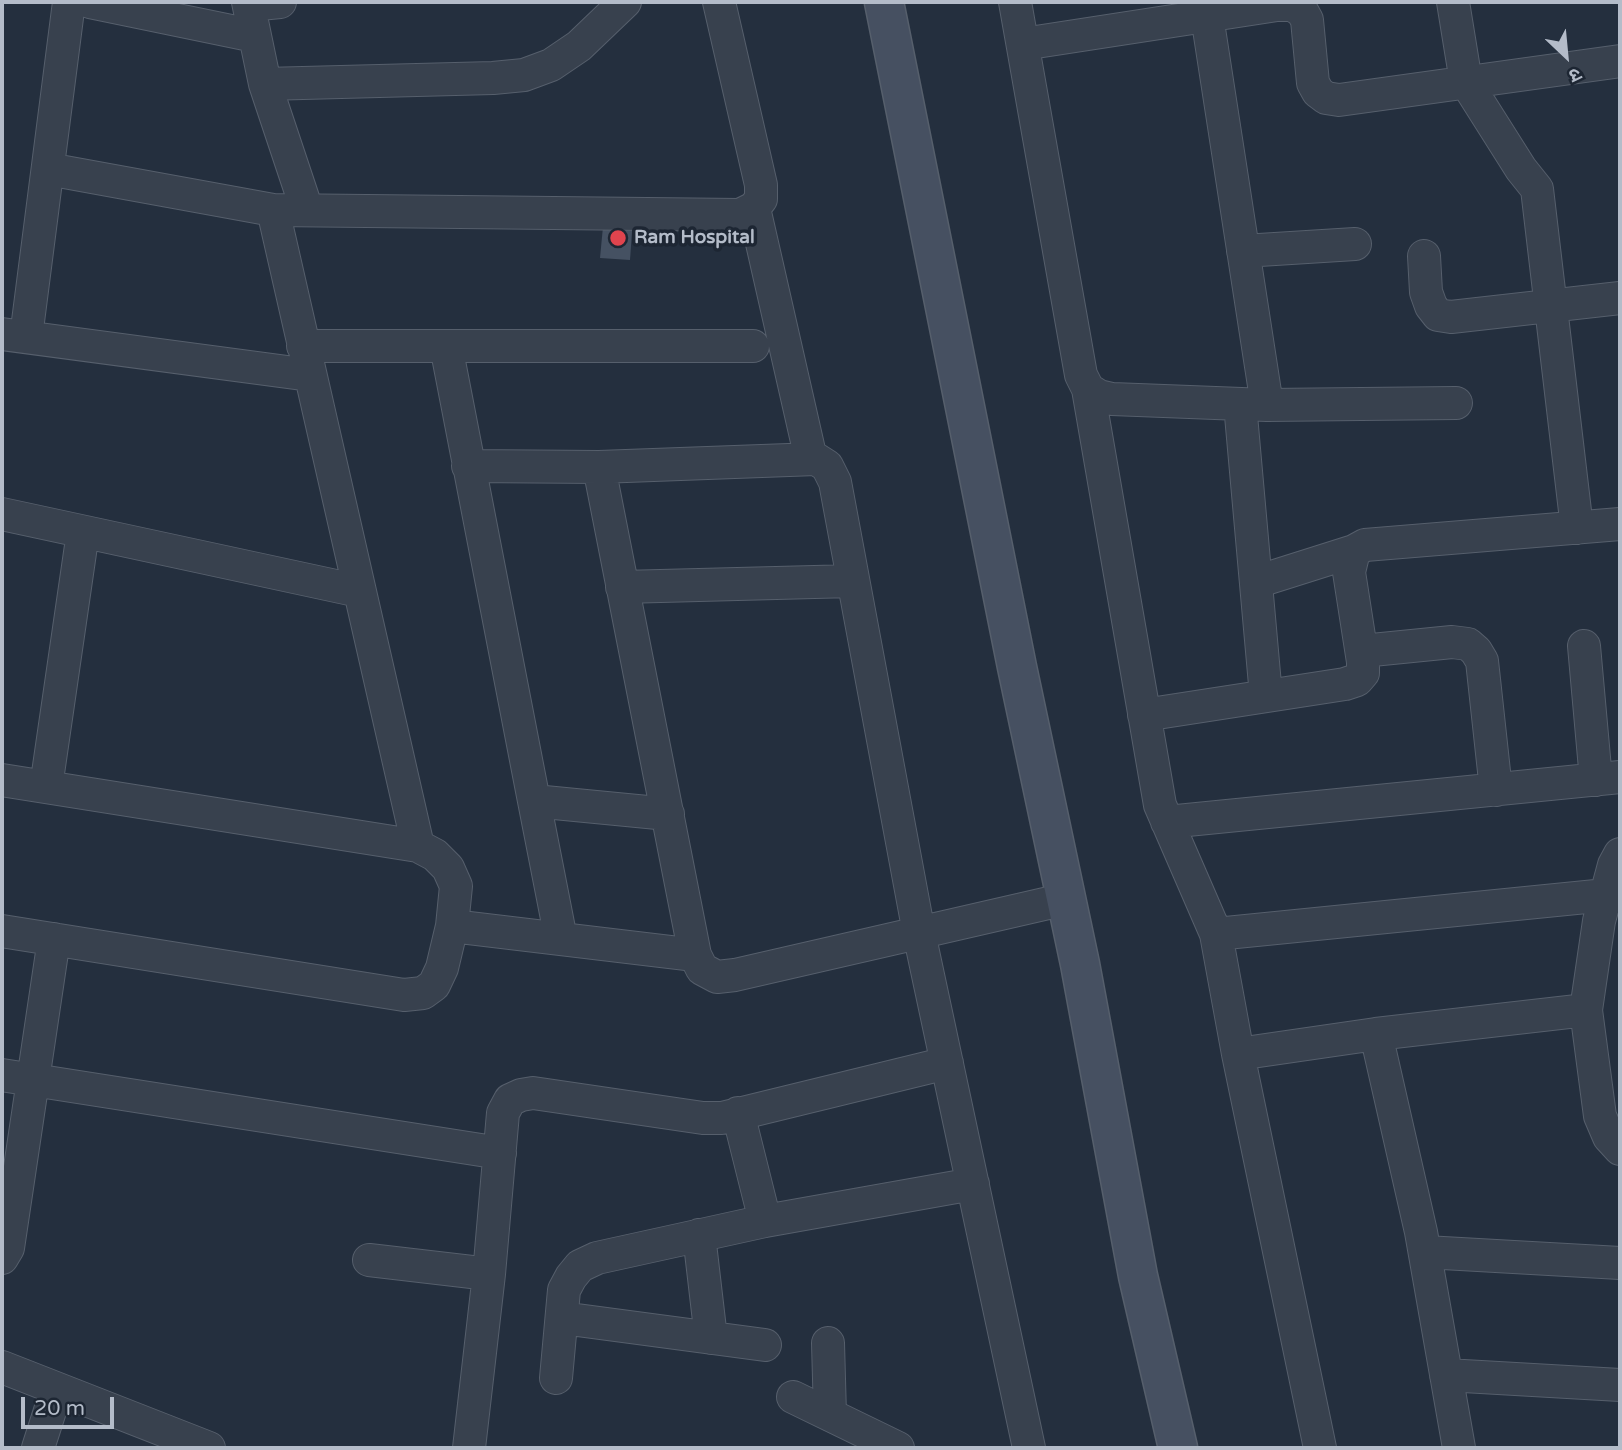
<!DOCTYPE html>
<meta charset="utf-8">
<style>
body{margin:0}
#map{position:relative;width:1622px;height:1450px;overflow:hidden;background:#242f3e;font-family:"Varela Round","Noto Sans Devanagari",sans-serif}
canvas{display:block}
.frame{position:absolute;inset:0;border:4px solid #b4bcc9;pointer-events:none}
.north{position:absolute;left:1531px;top:21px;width:70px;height:70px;-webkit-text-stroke:5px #1d2633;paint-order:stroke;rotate:154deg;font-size:19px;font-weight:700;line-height:28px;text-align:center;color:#b4bcc9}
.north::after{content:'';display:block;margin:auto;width:24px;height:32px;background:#b4bcc9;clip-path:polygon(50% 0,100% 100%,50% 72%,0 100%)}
.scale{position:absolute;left:21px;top:1397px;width:93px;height:32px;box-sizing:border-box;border:4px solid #b4bcc9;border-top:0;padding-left:9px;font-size:21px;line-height:24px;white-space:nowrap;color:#b4bcc9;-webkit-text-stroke:5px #1d2633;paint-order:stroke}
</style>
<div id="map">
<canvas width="1622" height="1450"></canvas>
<div class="frame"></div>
<div class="north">उ</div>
<div class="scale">20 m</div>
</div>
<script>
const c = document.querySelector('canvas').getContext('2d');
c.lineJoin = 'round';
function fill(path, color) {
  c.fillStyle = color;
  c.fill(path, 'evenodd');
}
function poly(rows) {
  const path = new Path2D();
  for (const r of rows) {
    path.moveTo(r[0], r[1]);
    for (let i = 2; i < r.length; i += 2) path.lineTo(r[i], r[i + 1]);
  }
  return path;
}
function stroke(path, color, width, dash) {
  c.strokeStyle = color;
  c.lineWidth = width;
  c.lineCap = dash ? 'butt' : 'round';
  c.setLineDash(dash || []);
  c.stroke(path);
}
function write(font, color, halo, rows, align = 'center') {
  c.font = font + ' "Varela Round",sans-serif';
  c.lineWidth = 7;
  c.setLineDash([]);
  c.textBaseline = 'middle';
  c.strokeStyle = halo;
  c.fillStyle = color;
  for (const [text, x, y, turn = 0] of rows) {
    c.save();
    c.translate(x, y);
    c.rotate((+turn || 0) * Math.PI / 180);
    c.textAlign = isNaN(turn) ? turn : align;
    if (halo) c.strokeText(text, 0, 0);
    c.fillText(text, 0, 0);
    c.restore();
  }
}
fill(poly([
 [604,216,633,218,630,260,600,258]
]), '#455162');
const street = poly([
 [90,2,255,36],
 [248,2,265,84,493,78,524,75,551,65,579,46,625,2],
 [1015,2,1081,375,1088,389,1099,396,1112,399,1267,405,1456,403],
 [1453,2,1466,82,1521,169,1537,189,1577,528],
 [249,5,280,2],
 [1207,16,1267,405],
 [1023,44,1277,5,1292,5,1302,11,1307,20,1313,83,1318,92,1326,98,1339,100,1620,61],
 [265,84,307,210],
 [48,169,273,210],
 [754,208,811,459],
 [1243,251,1355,244],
 [1424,256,1426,292,1431,306,1438,315,1451,317,1620,298],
 [2,334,310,375],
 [26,337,69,2],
 [303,346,753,346],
 [446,346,534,801,668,814],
 [1088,389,1160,805,1216,934],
 [1240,404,1266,696],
 [468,466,599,467,695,955,702,969,717,977,735,975,1066,899],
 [599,467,816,459,827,466,835,482,919,933,1029,1448],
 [2,514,359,591],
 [1256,582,1354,551],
 [622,587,853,581],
 [1584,646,1596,780],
 [1362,651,1452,642,1468,644,1476,651,1482,661,1496,790],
 [1144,715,1345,684,1357,680,1363,673,1363,662,1349,572,1354,551,1365,545,1620,524],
 [2,780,418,846,273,210,740,215,754,208,761,199,761,185,719,2],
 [46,787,83,532],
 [534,801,561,939],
 [1167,822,1620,777],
 [418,846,435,855,448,868,456,886,452,926,695,955],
 [1620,854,1614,865,1599,921,1586,1010,1600,1116,1609,1137,1620,1149],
 [2,931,404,995,423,993,434,985,442,968,452,926],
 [1376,1034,1586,1010],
 [1238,1054,1216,934,1606,895,1620,897],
 [2,1075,500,1153],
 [738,1113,765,1221],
 [699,1235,711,1338],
 [1425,1252,1620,1263],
 [2,1258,8,1248,54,939],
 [369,1260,489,1274],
 [562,1318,765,1345],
 [828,1343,830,1415],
 [2,1367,209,1448],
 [1446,1375,1620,1385],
 [556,1378,564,1290,571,1277,580,1266,597,1258,765,1221,973,1184],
 [793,1397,898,1448],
 [38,1448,57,1389],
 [469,1448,489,1274,503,1113,510,1100,521,1095,533,1093,703,1118,722,1118,947,1063],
 [1320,1448,1238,1054,1376,1034,1421,1232,1459,1448]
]);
const secondary = poly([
 [884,2,1017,667,1080,964,1138,1276,1178,1448]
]);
stroke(street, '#565f6c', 34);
stroke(secondary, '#565f6c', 41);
stroke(street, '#38414e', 32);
stroke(secondary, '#465061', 38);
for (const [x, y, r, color] of [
 [618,238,9,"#e0444e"]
]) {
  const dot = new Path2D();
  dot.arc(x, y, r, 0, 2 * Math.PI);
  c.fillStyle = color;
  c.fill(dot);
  stroke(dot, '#1d2633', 2.5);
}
write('bold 19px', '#b4bcc9', '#1d2633', [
 ["Ram Hospital",634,238]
], 'left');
</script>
